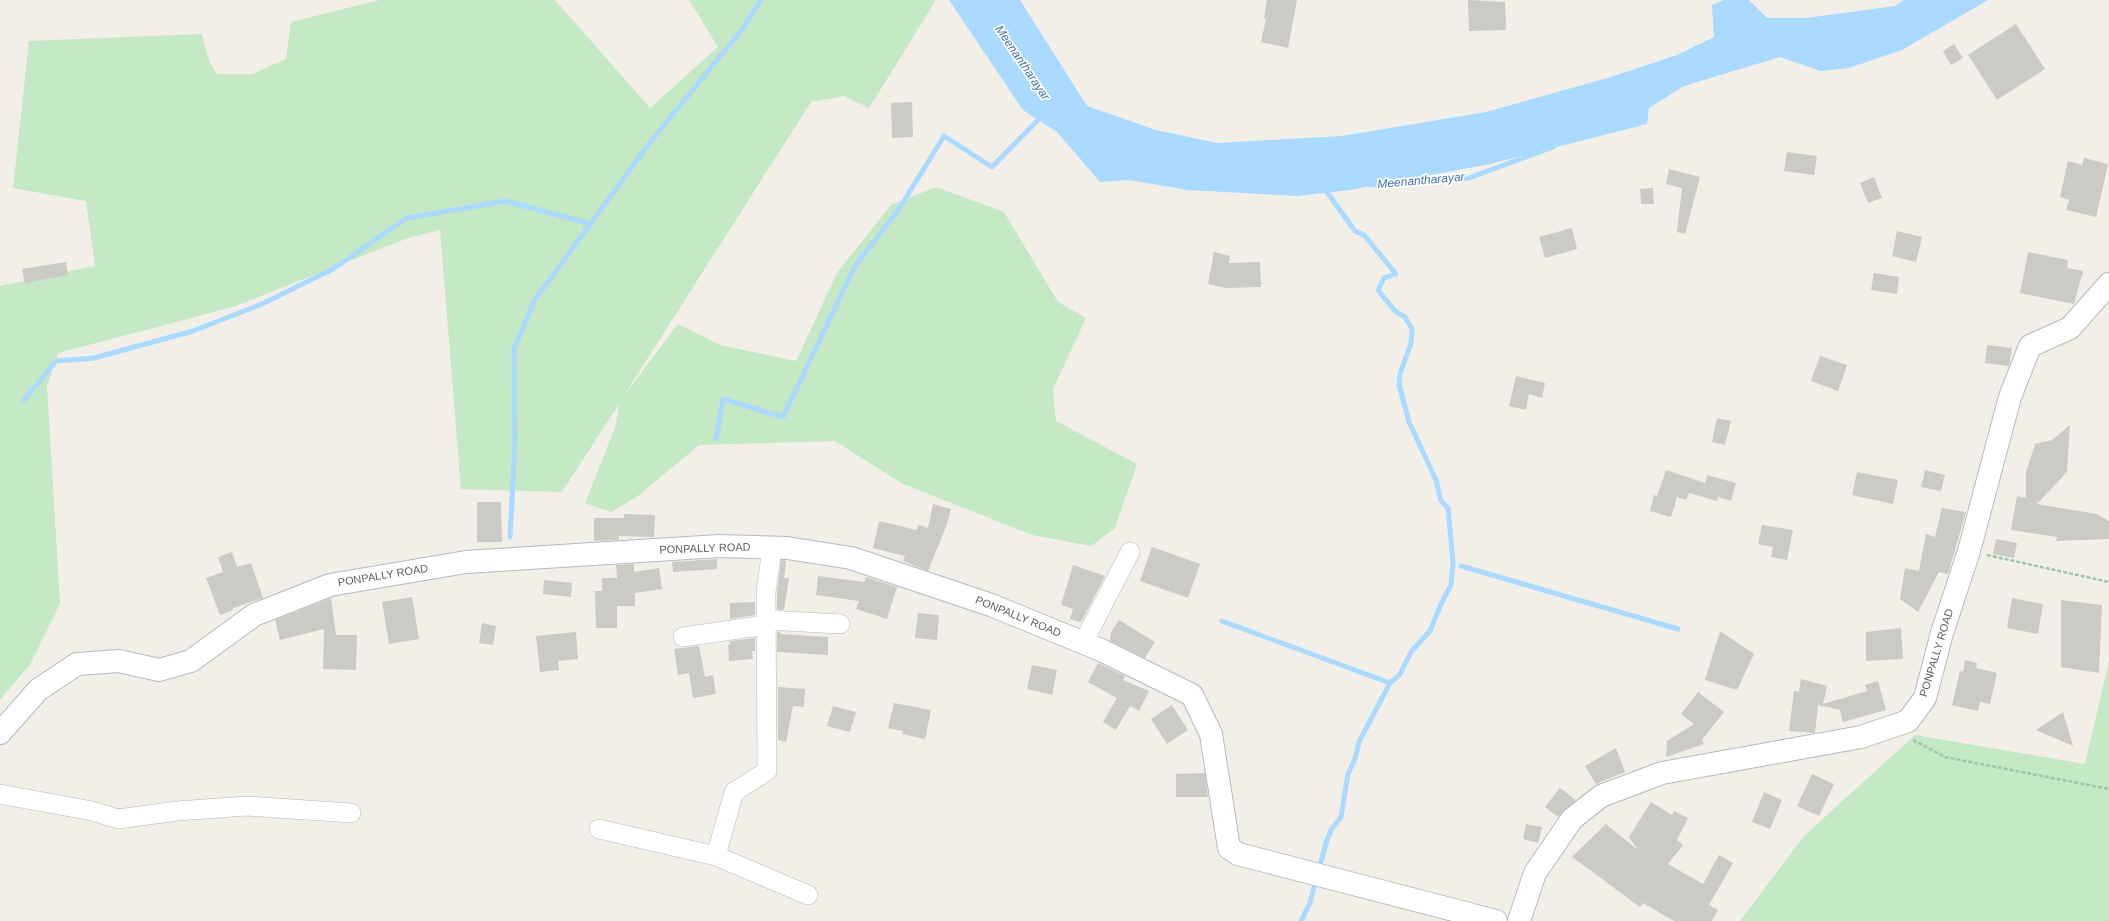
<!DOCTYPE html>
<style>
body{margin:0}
canvas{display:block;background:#f1efe8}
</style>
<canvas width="2109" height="921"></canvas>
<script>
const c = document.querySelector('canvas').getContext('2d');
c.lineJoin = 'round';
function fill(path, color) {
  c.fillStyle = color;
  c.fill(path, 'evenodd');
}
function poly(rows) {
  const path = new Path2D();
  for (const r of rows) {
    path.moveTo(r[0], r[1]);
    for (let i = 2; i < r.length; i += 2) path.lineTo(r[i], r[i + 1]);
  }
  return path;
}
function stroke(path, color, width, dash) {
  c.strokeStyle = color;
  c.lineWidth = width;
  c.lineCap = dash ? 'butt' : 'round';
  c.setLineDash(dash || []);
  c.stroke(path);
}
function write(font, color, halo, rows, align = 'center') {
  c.font = font + ' Helvetica,sans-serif';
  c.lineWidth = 3.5;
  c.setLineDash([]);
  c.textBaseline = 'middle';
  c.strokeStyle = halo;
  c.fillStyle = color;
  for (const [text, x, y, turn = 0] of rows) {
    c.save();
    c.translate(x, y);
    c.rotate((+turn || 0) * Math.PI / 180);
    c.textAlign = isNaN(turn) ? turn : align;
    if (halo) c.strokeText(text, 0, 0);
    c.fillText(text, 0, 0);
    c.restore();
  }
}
fill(poly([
 [380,0,555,0,650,108,718,47,689,0,936,0,869,108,844,96,811,102,623,397,678,324,720,345,796,361,837,273,891,205,936,187,1004,212,1058,302,1086,318,1053,389,1056,421,1137,464,1115,528,1091,546,1032,535,901,483,835,441,699,445,638,496,611,512,585,503,616,425,619,404,562,492,461,489,440,230,408,238,233,307,58,353,47,386,60,603,31,663,0,700,0,286,95,266,86,201,13,188,29,41,202,34,209,61,217,74,252,74,286,59,291,22],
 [2109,661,2109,921,1740,921,1804,836,1915,735,2085,764]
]), '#c5e8c5');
fill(poly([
 [949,0,1020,0,1087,106,1156,130,1217,143,1342,136,1486,112,1611,77,1677,55,1714,37,1712,5,1724,0,1749,0,1767,18,1806,18,1895,6,1904,0,1988,0,1902,50,1849,68,1821,71,1780,57,1684,86,1649,108,1647,124,1490,164,1350,190,1297,196,1188,190,1129,180,1100,182,1057,132,1023,110]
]), '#aadaff');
stroke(poly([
 [1371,185,1469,178,1553,147],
 [24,400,56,361,94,358,193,331,262,304,333,269,407,218,506,201,591,224],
 [716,439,723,399,783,417,855,266,899,209,944,136,992,167,1042,116],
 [510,537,515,443,514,349,534,301,648,145,744,27,761,0],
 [1461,566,1678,629],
 [1222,621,1390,683],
 [1319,869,1326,843,1331,830,1341,817,1348,774,1355,759,1359,742,1390,683,1400,674,1411,652,1430,631,1441,604,1451,585,1453,563,1448,508,1441,501,1436,480,1409,422,1399,384,1400,374,1411,343,1412,329,1405,317,1395,311,1378,290,1384,278,1396,274,1364,235,1355,231,1324,188],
 [1301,921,1310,903,1316,879]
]), '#aadaff', 5);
fill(poly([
 [1267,0,1297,0,1288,48,1261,42,1266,19,1264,18],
 [1468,0,1505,2,1506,30,1469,31],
 [2016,24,2045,69,1997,100,1968,55],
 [1954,44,1963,58,1951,65,1943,51],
 [912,102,913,137,892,138,891,103],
 [1787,152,1817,156,1814,175,1784,171],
 [2084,158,2108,164,2096,217,2066,210,2069,200,2060,197,2068,161,2082,165],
 [1669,169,1700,177,1685,234,1677,232,1682,188,1666,184],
 [1874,177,1882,198,1868,203,1860,183],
 [1653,188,1654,204,1641,204,1640,189],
 [1572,228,1577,249,1545,258,1539,237],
 [1897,231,1922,237,1916,262,1892,256],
 [1214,252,1230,256,1229,263,1260,262,1261,287,1226,288,1208,284],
 [2028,252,2068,260,2067,268,2083,271,2074,304,2020,293],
 [66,262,68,275,25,283,22,269],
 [1874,273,1899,277,1897,294,1871,290],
 [1987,345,2012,348,2009,366,1985,363],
 [1820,356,1847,365,1838,391,1811,381],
 [1516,376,1545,383,1542,398,1529,394,1526,410,1509,406],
 [1717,418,1731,421,1725,445,1712,442],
 [2070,425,2067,472,2037,504,2097,514,2109,521,2109,539,2056,541,2057,537,2011,530,2017,496,2026,498,2026,472,2035,444,2052,440],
 [1666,470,1705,483,1707,475,1736,483,1731,501,1718,497,1717,501,1689,493,1686,500,1677,497,1671,517,1650,511,1654,495,1657,496],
 [1925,470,1945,475,1941,491,1921,487],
 [1857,472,1898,480,1893,504,1852,495],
 [477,502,501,502,502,542,477,542],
 [933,504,951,509,946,527,928,571,903,561,905,556,873,548,879,521,916,530,919,525,928,528],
 [1942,508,1966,512,1948,574,1939,572,1918,612,1900,599,1905,568,1919,571,1926,534,1935,537],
 [624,514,655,515,654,537,619,536,619,540,594,541,594,518,624,518],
 [1762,525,1793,530,1787,560,1771,557,1773,547,1758,544],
 [1996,539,2017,543,2014,558,1993,554],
 [1152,547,1200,564,1188,598,1140,581],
 [232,552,237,567,251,563,263,598,233,608,233,610,220,615,206,578,223,572,218,557],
 [717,559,717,569,673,572,672,562],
 [781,560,786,561,784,578,789,578,784,610,777,610,777,593],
 [634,564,634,572,659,568,662,589,635,593,635,606,617,606,617,628,596,628,595,591,602,591,602,578,617,578,616,565],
 [1073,565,1105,576,1081,622,1070,619,1073,609,1061,605],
 [818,576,864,582,866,577,897,587,887,619,856,609,859,601,816,595],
 [544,580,572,583,571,597,543,594],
 [412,597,419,639,389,644,382,602],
 [331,598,336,635,357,635,356,670,323,669,324,629,280,640,275,620],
 [2012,598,2043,604,2038,634,2007,628],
 [2061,600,2102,605,2099,673,2061,667],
 [755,602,755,615,730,619,730,603],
 [918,613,939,615,937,640,915,638],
 [1119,620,1155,642,1145,658,1110,641,1111,632],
 [482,623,496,626,493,645,479,643],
 [1901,628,1903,659,1866,661,1866,632],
 [1720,631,1754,654,1737,690,1705,680],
 [576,632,578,659,558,661,559,670,540,672,536,636],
 [777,632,781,632,780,634,828,637,828,655,777,652],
 [755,638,755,651,752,651,753,659,729,661,728,645,730,645,730,641],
 [699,646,705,677,713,675,716,694,693,698,689,673,678,675,674,649],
 [1965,660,1977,663,1976,668,1997,673,1990,704,1980,702,1978,711,1952,705,1960,671,1963,672],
 [1098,663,1125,676,1123,680,1149,691,1139,711,1130,706,1116,730,1103,722,1117,698,1088,682],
 [1032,665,1057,670,1052,695,1027,689],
 [1801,679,1827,686,1823,704,1867,691,1865,685,1878,681,1886,710,1843,722,1840,710,1818,705,1815,733,1789,731,1794,691,1799,692],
 [778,687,805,689,804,707,793,706,786,742,778,740],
 [1698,692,1724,712,1702,740,1704,744,1666,757,1667,741,1694,724,1681,714],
 [894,703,931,710,925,739,902,734,903,731,888,728],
 [1172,705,1188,730,1167,744,1151,719],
 [833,706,856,712,850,732,827,726],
 [2063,712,2073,746,2036,730],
 [1616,748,1625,772,1596,784,1585,766],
 [1205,773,1208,797,1176,797,1176,774],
 [1812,774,1834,784,1819,816,1797,806],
 [1560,788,1576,800,1558,817,1545,807],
 [1764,792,1782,800,1770,829,1752,822],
 [1651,802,1672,815,1674,811,1688,818,1677,840,1683,845,1668,864,1703,884,1719,855,1733,863,1709,905,1718,910,1712,921,1674,921,1643,903,1640,907,1572,857,1606,824,1638,850,1629,837],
 [1526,824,1542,827,1538,843,1523,839]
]), '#cccac5');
const street = poly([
 [766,620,840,624],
 [683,637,766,625],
 [1083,643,1130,552],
 [0,794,92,811,118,819,177,811,247,806,351,813],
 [599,829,716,856,808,895],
 [716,856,734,792,767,771,766,592,772,548]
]);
const secondary = poly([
 [0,733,38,690,77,664,119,661,159,670,191,661,254,615,330,585,466,562,719,546,787,548,851,558,991,605,1101,650,1192,695,1211,734,1229,848,1238,854,1496,921],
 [1519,921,1535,873,1572,819,1601,796,1662,773,1861,737,1908,721,1925,698,1942,633,1969,551,2010,397,2030,346,2070,328,2109,284]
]);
stroke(street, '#b5b8bc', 20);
stroke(secondary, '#b6babf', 24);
stroke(poly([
 [1987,555,2109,582],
 [1913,740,1945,757,2109,789]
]), '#9cc7a9', 2.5, [4, 2]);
stroke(street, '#fff', 19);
stroke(secondary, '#fff', 22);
write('11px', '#5f6368', '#fff', [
 ["PONPALLY ROAD",705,549,-2],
 ["PONPALLY ROAD",383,576,-9],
 ["PONPALLY ROAD",1018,617,22],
 ["PONPALLY ROAD",1937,653,-73]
]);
write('italic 12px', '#4174aa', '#fff', [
 ["Meenantharayar",1022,63,56],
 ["Meenantharayar",1421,181,-5]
]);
</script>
